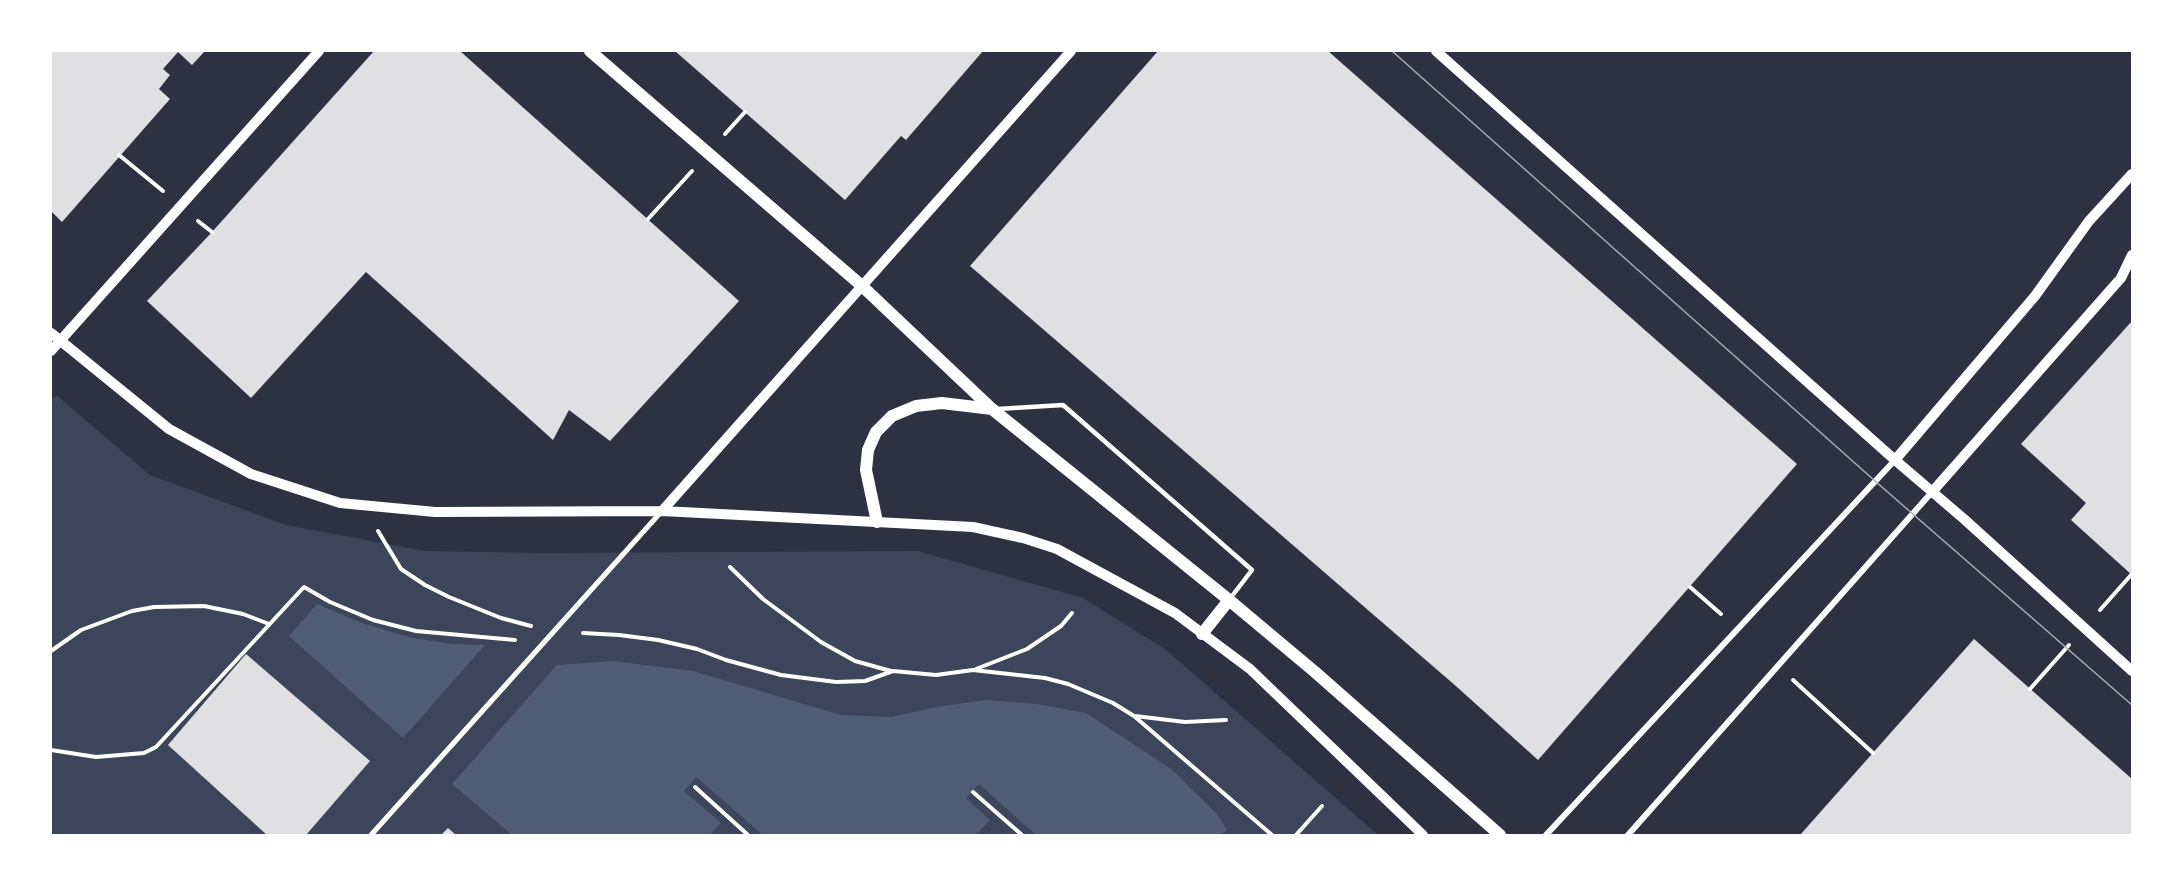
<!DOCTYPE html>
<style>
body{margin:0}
#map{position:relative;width:2183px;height:886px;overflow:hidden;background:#2d3142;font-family:Spectral,serif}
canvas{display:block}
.frame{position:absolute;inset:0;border:52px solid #fff;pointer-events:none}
</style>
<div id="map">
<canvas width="2183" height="886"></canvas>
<div class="frame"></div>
</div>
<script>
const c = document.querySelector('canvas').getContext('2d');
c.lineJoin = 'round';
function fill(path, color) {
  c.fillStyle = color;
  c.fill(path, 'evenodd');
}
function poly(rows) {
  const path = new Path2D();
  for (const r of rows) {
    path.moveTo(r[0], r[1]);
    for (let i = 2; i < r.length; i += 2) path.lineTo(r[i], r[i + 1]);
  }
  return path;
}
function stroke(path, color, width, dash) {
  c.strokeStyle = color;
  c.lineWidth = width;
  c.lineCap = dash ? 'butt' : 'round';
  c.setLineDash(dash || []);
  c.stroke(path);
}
fill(poly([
 [56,395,150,475,286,525,425,551,542,553,918,551,1083,598,1165,649,1378,835,51,835,51,400]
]), '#3c4559');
fill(poly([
 [317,604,362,623,412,638,452,644,485,645,403,738,289,636],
 [613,661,693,671,841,715,891,717,936,707,986,700,1037,704,1086,713,1171,769,1217,814,1227,830,1220,835,1036,835,979,784,966,798,990,820,975,835,763,835,696,777,684,791,721,823,710,835,512,835,452,784,557,665]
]), '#4f5d75');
fill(poly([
 [51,51,205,51,192,65,178,52,163,69,170,75,159,89,170,99,62,222,51,211],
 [374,51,460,51,739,301,610,441,569,410,553,440,366,272,251,398,147,301,212,232],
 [675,51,983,51,906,140,901,136,845,200],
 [1158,51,1328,51,1797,464,1538,760,1457,687,970,266],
 [2132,321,2132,575,2071,520,2086,503,2021,444],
 [1974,639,2132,779,2132,835,1800,835],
 [246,654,370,761,306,835,267,835,168,745],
 [448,828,456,835,441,835]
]), '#e0e0e3');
stroke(poly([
 [725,134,745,112],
 [119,155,163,191],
 [648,219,692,171],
 [198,221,212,232],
 [378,531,401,569,425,585,449,597,501,618,531,626],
 [730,567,763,599,821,642,855,661,891,671],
 [1690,587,1721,614],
 [2100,610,2131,575],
 [583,633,619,635,658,640,697,649,726,660,781,675,836,682,865,681,893,671,936,675,973,670,1045,678,1068,684,1113,703,1134,716,1272,835],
 [51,651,81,630,132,611,154,607,204,606,243,614,269,624],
 [976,669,1027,649,1061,626,1072,613],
 [1793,680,1873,753],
 [2030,689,2069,645],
 [1135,716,1185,722,1226,720],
 [51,750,96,757,144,753,156,747,304,587,330,602,373,620,416,631,515,640],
 [695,787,748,835],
 [973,792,1022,835],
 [1296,835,1322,806]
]), '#fff', 4);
stroke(poly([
 [997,409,1063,405,1252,570,1229,600]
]), '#fff', 4.5);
stroke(poly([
 [371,835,661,512]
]), '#fff', 5);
stroke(poly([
 [1546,835,1895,460],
 [1628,835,1932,492]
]), '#fff', 6);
stroke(poly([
 [1436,51,1895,460,1964,519,2132,671],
 [51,333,169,429,251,474,340,503,435,512,662,511,973,527,1023,538,1057,549,1175,613,1250,669,1423,835],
 [51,351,319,51],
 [1895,460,2035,296,2089,221,2132,174],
 [1932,492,2121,278,2132,255],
 [662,511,1071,51]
]), '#fff', 10);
stroke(poly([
 [590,51,862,286,992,409,1229,600,1315,672,1500,835],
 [877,522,866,470,868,450,876,432,892,416,916,406,942,403,992,409],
 [1202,634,1229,600]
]), '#fff', 12);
stroke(poly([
 [1392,51,1875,481,2132,705]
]), '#abadb3', 1.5);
</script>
